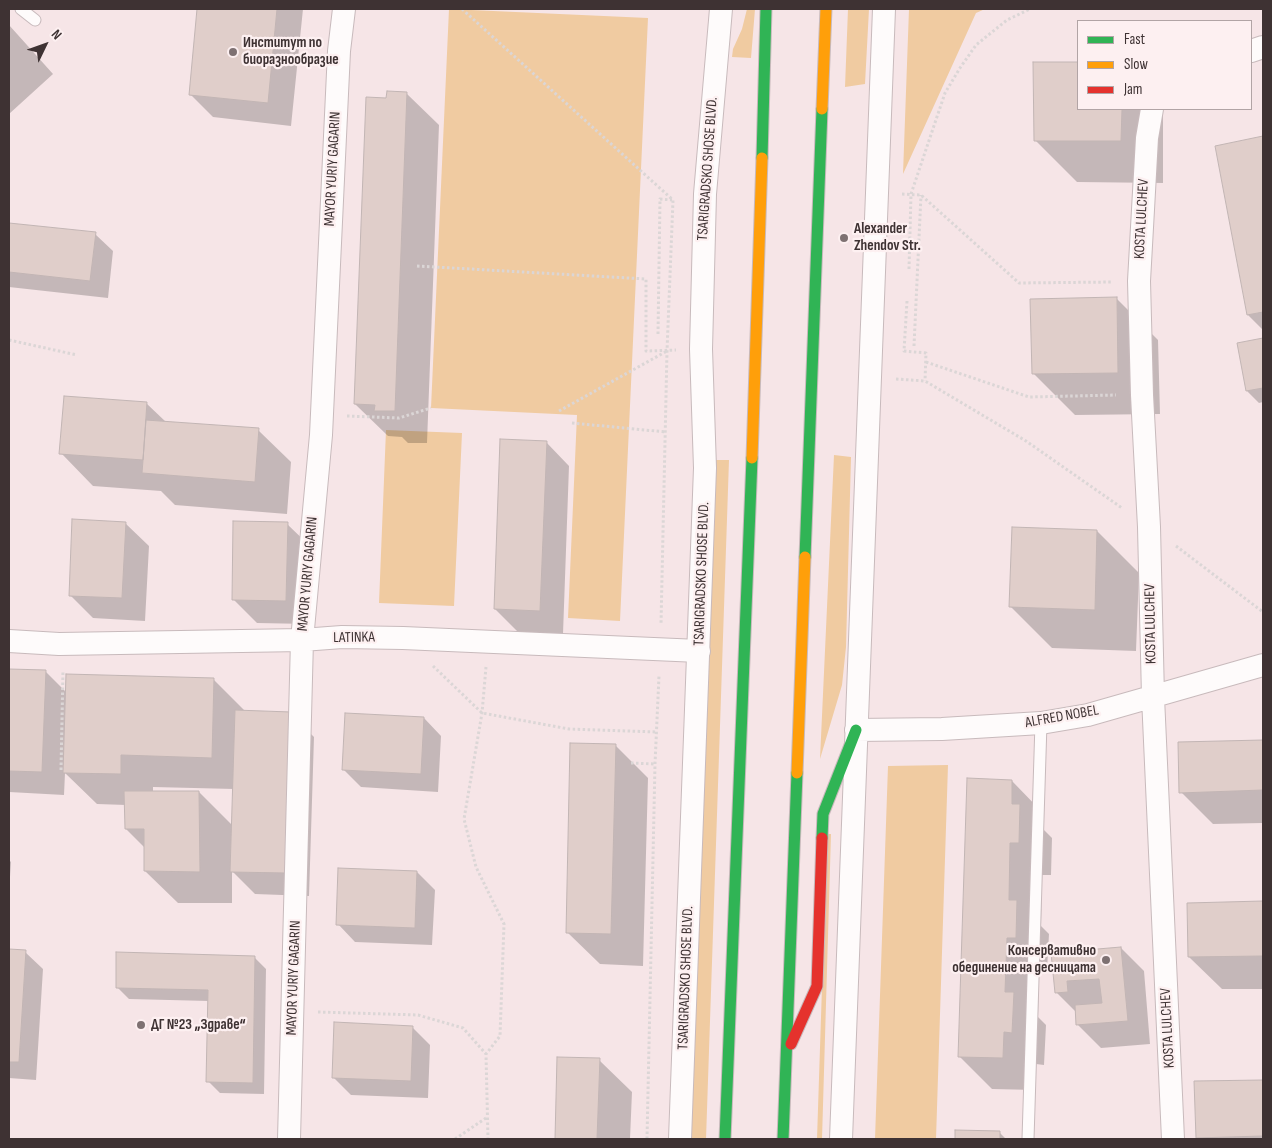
<!DOCTYPE html>
<meta charset="utf-8">
<style>
body{margin:0}
#map{position:relative;width:1272px;height:1148px;overflow:hidden;background:#f6e5e7;font-family:"Sofia Sans Condensed",sans-serif}
canvas{display:block}
.frame{position:absolute;inset:0;border:10px solid #3e3233;pointer-events:none}
.legend{position:absolute;left:1077px;top:20px;width:175px;height:90px;box-sizing:border-box;background:#fdf0f1;border:1px solid #b1a4a5;margin:0;padding:6px 9px;list-style:none;font-size:15px;color:#3e3233}
.legend li{display:flex;align-items:center;gap:10px;height:25px}
.legend b{width:25px;border:1px solid #b1a4a5}
.north{position:absolute;left:20px;top:20px;width:50px;height:50px;-webkit-text-stroke:4px #fdf0f1;paint-order:stroke;rotate:48deg;font-size:14px;font-weight:700;line-height:20px;text-align:center;color:#3e3233}
.north::after{content:'';display:block;margin:auto;width:18px;height:22px;background:#3e3233;clip-path:polygon(50% 0,100% 100%,50% 72%,0 100%)}
</style>
<div id="map">
<canvas width="1272" height="1148"></canvas>
<div class="frame"></div>
<ul class="legend">
<li><b style="height:6px;background:#30b455"></b>Fast</li>
<li><b style="height:6px;background:#ff9f0a"></b>Slow</li>
<li><b style="height:6px;background:#e5322d"></b>Jam</li>
</ul>
<div class="north">N</div>
</div>
<script>
const c = document.querySelector('canvas').getContext('2d');
c.lineJoin = 'round';
function fill(path, color) {
  c.fillStyle = color;
  c.fill(path, 'evenodd');
}
function poly(rows) {
  const path = new Path2D();
  for (const r of rows) {
    path.moveTo(r[0], r[1]);
    for (let i = 2; i < r.length; i += 2) path.lineTo(r[i], r[i + 1]);
  }
  return path;
}
function stroke(path, color, width, dash) {
  c.strokeStyle = color;
  c.lineWidth = width;
  c.lineCap = dash ? 'butt' : 'round';
  c.setLineDash(dash || []);
  c.stroke(path);
}
function write(font, color, halo, rows, align = 'center') {
  c.font = font + ' "Sofia Sans Condensed",sans-serif';
  c.lineWidth = 4.5;
  c.setLineDash([]);
  c.textBaseline = 'middle';
  c.strokeStyle = halo;
  c.fillStyle = color;
  for (const [text, x, y, turn = 0] of rows) {
    c.save();
    c.translate(x, y);
    c.rotate((+turn || 0) * Math.PI / 180);
    c.textAlign = isNaN(turn) ? turn : align;
    if (halo) c.strokeText(text, 0, 0);
    c.fillText(text, 0, 0);
    c.restore();
  }
}
fill(poly([
 [449,9,648,18,620,621,568,618,577,415,431,408],
 [747,9,755,9,751,58,732,57,733,49,742,29],
 [848,9,869,9,865,84,845,87],
 [909,9,985,9,976,13,903,174],
 [386,430,462,433,454,606,379,603],
 [834,455,851,457,846,647,842,685,820,759],
 [714,460,729,460,706,1139,691,1139],
 [948,765,936,1139,875,1139,888,766],
 [827,834,831,834,822,1139,817,1139]
]), '#f0cba1');
fill(poly([
 [199,9,303,9,291,126,213,117,190,94],
 [9,25,53,74,9,114],
 [1035,63,1078,63,1078,109,1163,109,1163,183,1077,182,1035,140],
 [406,93,439,125,427,443,408,443,402,437,388,436,355,404,388,99],
 [1263,138,1263,330,1248,315,1216,147],
 [9,224,95,234,113,251,108,298,9,287],
 [1116,298,1158,340,1160,414,1075,415,1033,373],
 [1263,339,1263,402,1259,403,1247,391,1238,344],
 [146,403,166,422,258,430,291,462,287,514,175,505,161,491,93,486,61,453],
 [546,442,569,466,563,634,518,632,495,609],
 [125,523,149,546,145,621,93,618,70,595],
 [287,524,311,547,309,624,257,623,234,600],
 [1097,531,1139,573,1136,651,1052,648,1010,606],
 [9,670,46,672,66,692,213,679,246,712,290,713,314,737,309,896,255,894,232,871,232,903,178,903,145,871,145,848,126,829,126,805,97,804,65,773,64,795,9,792],
 [153,787,234,789,233,826,199,792,153,792],
 [424,718,441,736,438,792,361,787,343,769],
 [1263,741,1263,823,1213,824,1181,792,1179,744],
 [615,745,648,778,643,966,600,964,567,932],
 [1012,781,1044,814,1044,830,1052,838,1051,875,1042,875,1041,926,1049,934,1047,970,1039,970,1038,1017,1046,1025,1044,1065,1036,1064,1035,1090,992,1089,960,1057],
 [9,860,11,862,9,892],
 [417,872,435,890,432,945,355,942,338,924],
 [1263,903,1263,989,1222,989,1189,957,1189,904],
 [1121,948,1144,971,1150,1044,1101,1048,1078,1025,1077,1013,1056,992,1053,954],
 [9,951,25,952,43,969,36,1080,9,1078],
 [254,957,266,969,264,1094,220,1093,208,1081,209,1001,129,999,117,987],
 [412,1027,430,1045,428,1098,351,1095,333,1077],
 [559,1058,599,1060,632,1092,630,1139,556,1139],
 [1263,1081,1263,1139,1199,1139,1197,1137,1196,1082],
 [956,1131,1000,1133,1006,1139,956,1139]
]), '#0003');
const building = poly([
 [197,9,277,9,268,103,189,95,197,9],
 [1033,62,1078,62,1078,109,1122,109,1121,141,1034,141,1033,62],
 [387,91,407,92,395,411,374,411,375,405,354,404,366,97,386,98,387,91],
 [1263,136,1263,312,1247,315,1215,146,1263,136],
 [9,223,96,232,90,281,9,272,9,223],
 [1117,297,1118,373,1032,374,1030,299,1117,297],
 [1263,338,1263,388,1246,391,1237,343,1263,338],
 [64,396,147,402,143,460,59,454,64,396],
 [146,420,259,428,255,482,142,473,146,420],
 [500,439,547,441,540,611,494,609,500,439],
 [72,519,126,522,122,598,69,596,72,519],
 [233,521,288,522,286,601,232,600,233,521],
 [1012,527,1097,530,1095,610,1009,607,1012,527],
 [9,669,46,670,42,772,9,771,9,669],
 [66,674,214,678,212,758,121,755,121,774,63,773,66,674],
 [235,710,291,712,286,873,230,872,235,710],
 [345,713,424,717,421,774,342,770,345,713],
 [1263,740,1263,790,1179,793,1178,742,1263,740],
 [570,743,616,744,611,934,566,933,570,743],
 [967,778,1012,780,1012,804,1020,804,1019,843,1010,843,1009,900,1017,900,1016,938,1007,938,1005,992,1014,992,1012,1033,1004,1032,1003,1058,958,1057,967,778],
 [124,791,199,791,200,872,144,871,144,829,125,829,124,791],
 [338,868,417,871,415,928,336,925,338,868],
 [1263,901,1263,956,1188,957,1187,903,1263,901],
 [1121,947,1128,1021,1076,1025,1075,1005,1102,1003,1099,979,1067,981,1068,992,1055,993,1051,953,1121,947],
 [9,949,26,950,19,1062,9,1062,9,949],
 [116,952,255,956,253,1083,206,1082,208,990,116,988,116,952],
 [334,1022,413,1026,411,1081,332,1078,334,1022],
 [557,1057,600,1058,597,1139,555,1139,557,1057],
 [1263,1080,1263,1136,1196,1138,1194,1081,1263,1080],
 [955,1130,1000,1131,1000,1139,955,1139,955,1130]
]);
fill(building, '#e0ceca');
stroke(building, '#c2b5b4', 1);
const lane = poly([
 [21,9,35,20],
 [1028,1139,1041,723]
]);
const street = poly([
 [1251,51,1263,47],
 [1152,109,1147,138,1139,281,1142,395,1149,527,1153,697,1173,1139],
 [9,641,59,644,302,640,342,637,403,638,699,651],
 [856,730,942,729,1041,723,1088,715,1263,665],
 [289,1139,302,640,321,435,339,51,344,9],
 [680,1139,705,468,701,349,705,194,721,9],
 [841,1139,884,9]
]);
const fast = poly([
 [762,158,766,9],
 [805,557,822,109],
 [822,838,823,814,856,730],
 [725,1139,752,458],
 [783,1139,797,773]
]);
const slow = poly([
 [822,109,826,9],
 [752,458,762,158],
 [797,773,805,557]
]);
const jam = poly([
 [791,1044,817,986,822,838]
]);
stroke(lane, '#c8babc', 13);
stroke(street, '#c8babc', 24);
stroke(fast, '#c8babc', 13);
stroke(slow, '#c8babc', 13);
stroke(jam, '#c8babc', 13);
stroke(poly([
 [462,9,673,200,667,351,661,624],
 [278,44,315,48],
 [902,194,921,195,1019,283,1113,282],
 [417,266,646,279,646,351,676,350],
 [909,269,911,194,945,93,960,68,976,45,1007,20,1030,9],
 [907,301,904,351,926,353,925,381],
 [658,334,660,199,672,200],
 [9,340,77,355],
 [914,346,921,195],
 [926,362,1029,397,1116,395],
 [896,379,925,381,1026,441,1122,508],
 [559,411,667,351],
 [347,416,399,418,431,408],
 [572,423,666,432],
 [1176,546,1263,612],
 [433,666,482,713,569,729,657,732],
 [486,667,482,713,464,819,476,867,504,924,500,1036,486,1054,488,1139],
 [631,763,655,764],
 [61,770,63,670],
 [318,1012,418,1015,463,1028,486,1054],
 [455,1139,486,1118],
 [647,1139,655,764,659,676]
]), '#dbd6d6', 3, [2.5, 2.5]);
stroke(lane, '#fefbfb', 11);
stroke(street, '#fefbfb', 22);
stroke(fast, '#30b455', 11);
stroke(slow, '#ff9f0a', 11);
stroke(jam, '#e5322d', 11);
for (const [x, y, r, color] of [
 [233,52,5,"#7e7172"],
 [844,238,5,"#7e7172"],
 [1106,960,5,"#7e7172"],
 [141,1025,5,"#7e7172"]
]) {
  const dot = new Path2D();
  dot.arc(x, y, r, 0, 2 * Math.PI);
  c.fillStyle = color;
  c.fill(dot);
  stroke(dot, '#fdf0f1', 2);
}
write('bold 15px', '#3e3233', '#fdf0f1', [
 ["Институт по",243,43],
 ["биоразнообразие",243,60],
 ["Alexander",854,229],
 ["Zhendov Str.",854,246],
 ["Консервативно",1096,951,"right"],
 ["обединение на десницата",1096,968,"right"],
 ["ДГ №23 „Здраве“",151,1025]
], 'left');
write('15px', '#3e3233', '#fdf0f1', [
 ["MAYOR YURIY GAGARIN",333,169,-87],
 ["TSARIGRADSKO SHOSE BLVD.",708,169,-86],
 ["KOSTA LULCHEV",1142,219,-87],
 ["MAYOR YURIY GAGARIN",308,574,-85],
 ["TSARIGRADSKO SHOSE BLVD.",702,574,-88],
 ["KOSTA LULCHEV",1151,624,-91],
 ["LATINKA",354,638,-1],
 ["ALFRED NOBEL",1062,717,-10],
 ["MAYOR YURIY GAGARIN",294,978,-88],
 ["TSARIGRADSKO SHOSE BLVD.",686,978,-88],
 ["KOSTA LULCHEV",1168,1028,-93]
]);
</script>
